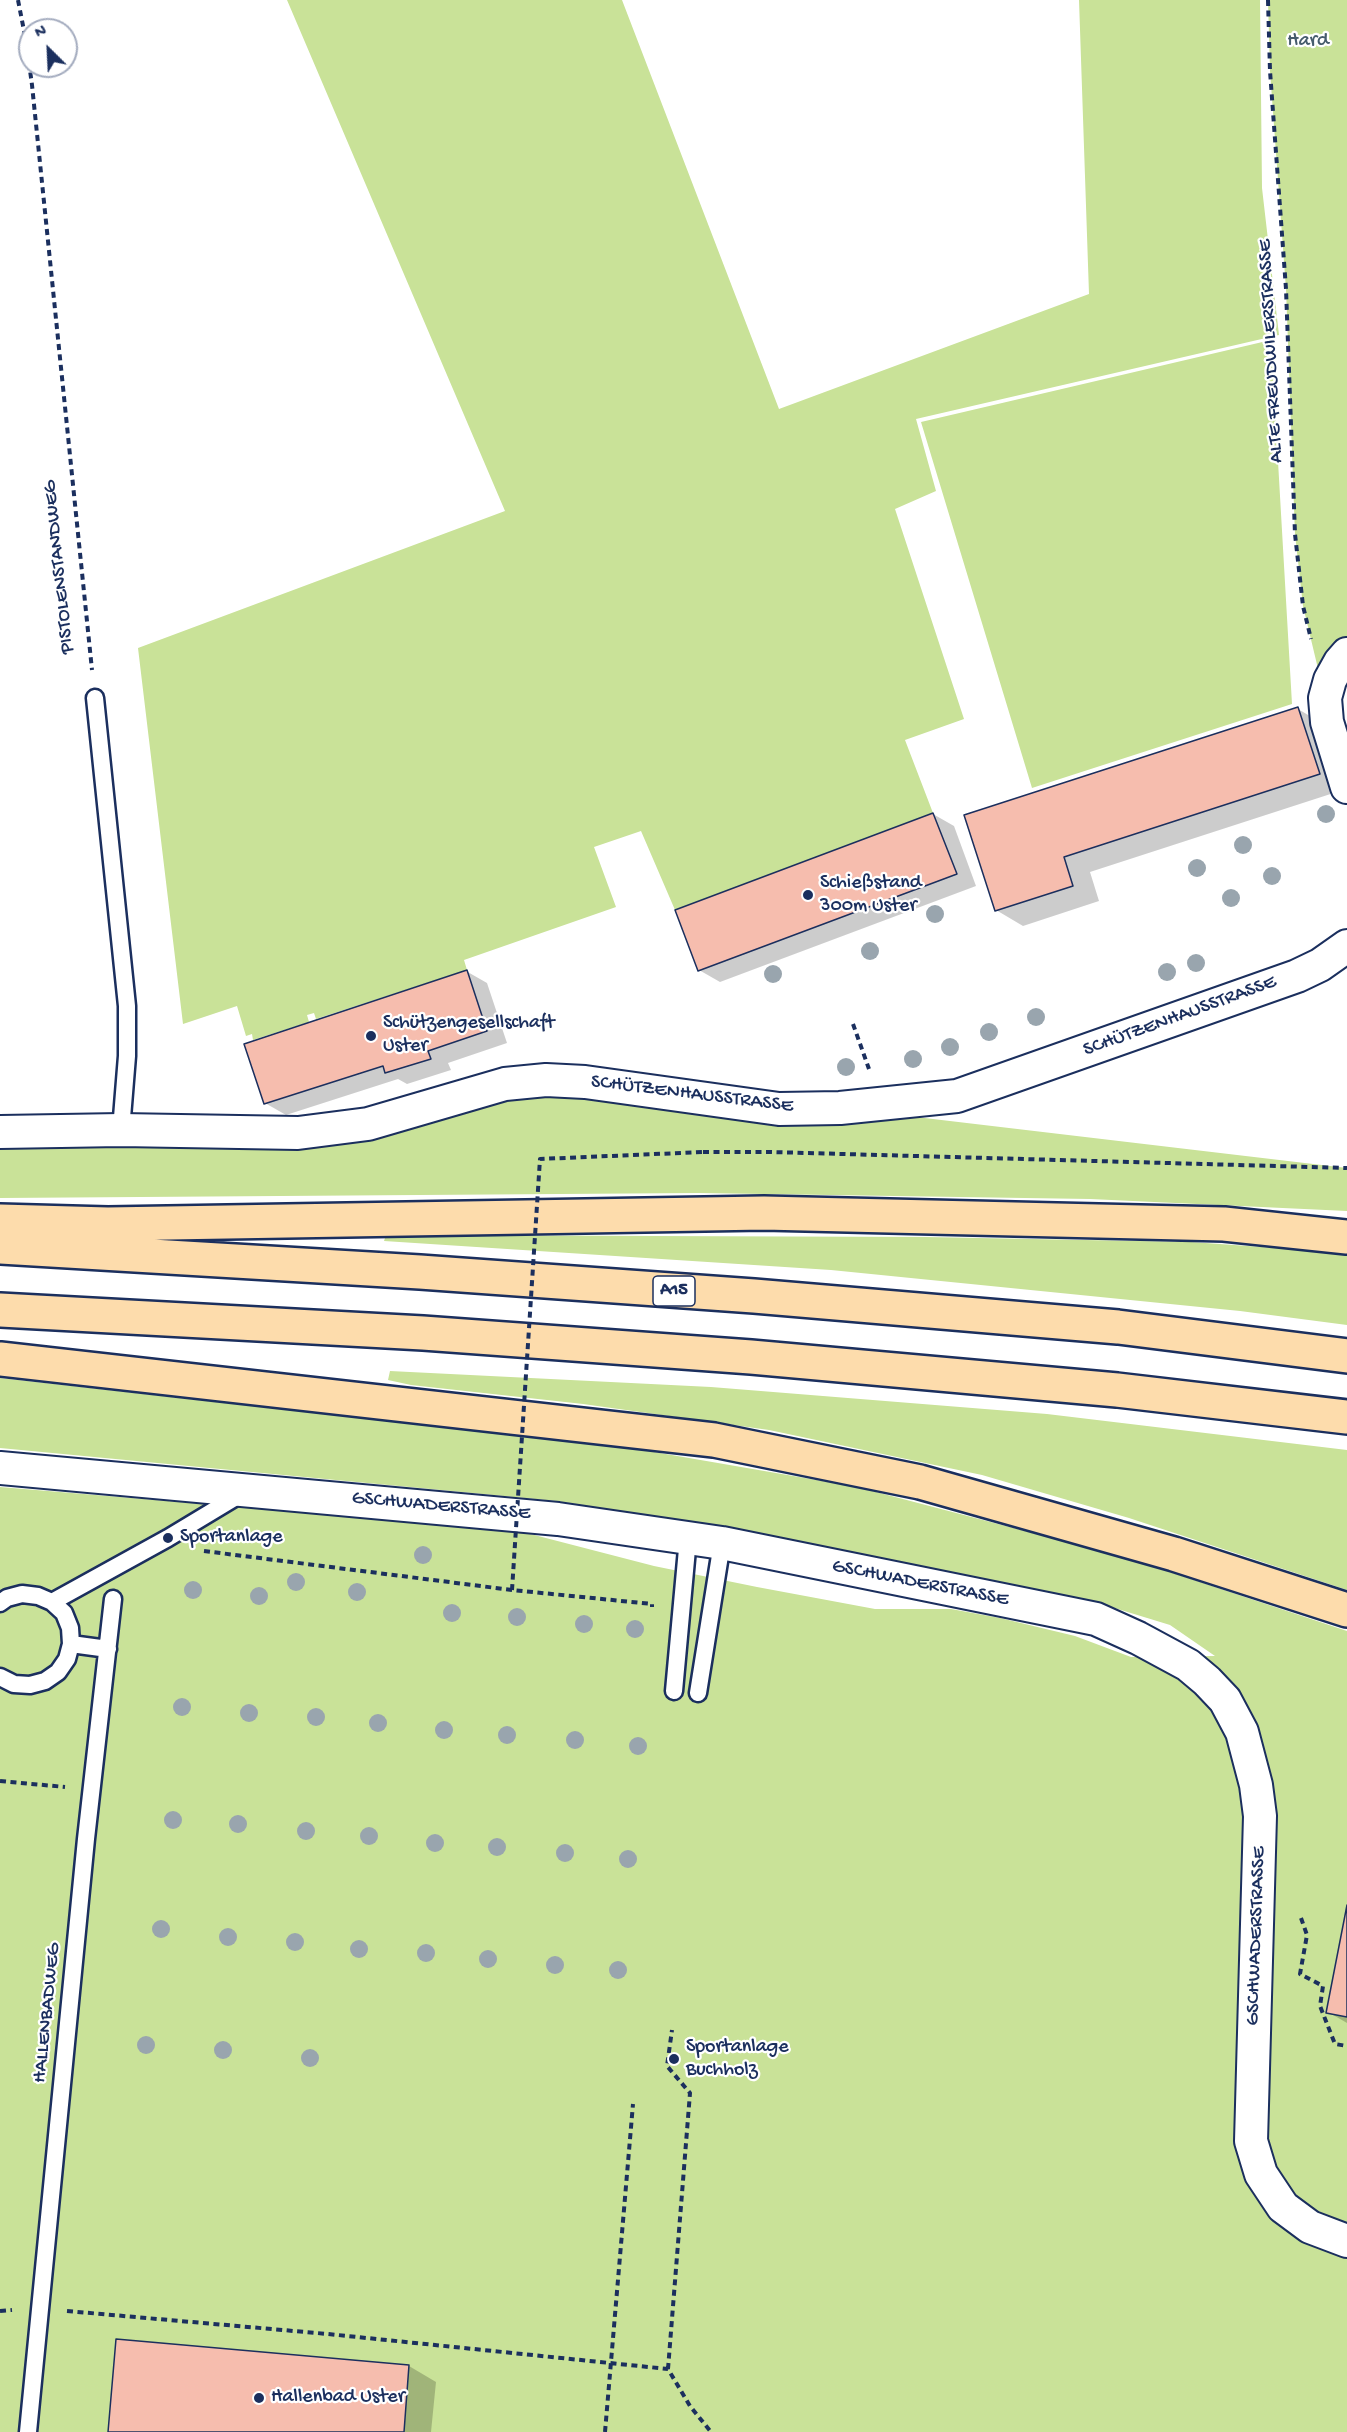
<!DOCTYPE html>
<meta charset="utf-8">
<style>
body{margin:0}
#map{position:relative;width:1347px;height:2432px;overflow:hidden;background:#fff;font-family:"Gochi Hand",sans-serif}
canvas{display:block}
.north{position:absolute;left:18px;top:18px;width:60px;height:60px;box-sizing:border-box;background:#fff;border:2px solid #a4acbf;border-radius:50%;rotate:336deg;font-size:16px;font-weight:700;line-height:24px;text-align:center;color:#1b2f5e}
.north::after{content:'';display:block;margin:auto;width:21px;height:27px;background:#1b2f5e;clip-path:polygon(50% 0,100% 100%,50% 72%,0 100%)}
</style>
<div id="map">
<canvas width="1347" height="2432"></canvas>
<div class="north">N</div>
</div>
<script>
const c = document.querySelector('canvas').getContext('2d');
c.lineJoin = 'round';
function fill(path, color) {
  c.fillStyle = color;
  c.fill(path, 'evenodd');
}
function poly(rows) {
  const path = new Path2D();
  for (const r of rows) {
    path.moveTo(r[0], r[1]);
    for (let i = 2; i < r.length; i += 2) path.lineTo(r[i], r[i + 1]);
  }
  return path;
}
function stroke(path, color, width, dash) {
  c.strokeStyle = color;
  c.lineWidth = width;
  c.lineCap = dash ? 'butt' : 'round';
  c.setLineDash(dash || []);
  c.stroke(path);
}
function write(font, color, halo, rows, align = 'center') {
  c.font = font + ' "Gochi Hand",sans-serif';
  c.lineWidth = 4.5;
  c.setLineDash([]);
  c.textBaseline = 'middle';
  c.strokeStyle = halo;
  c.fillStyle = color;
  for (const [text, x, y, turn = 0] of rows) {
    c.save();
    c.translate(x, y);
    c.rotate((+turn || 0) * Math.PI / 180);
    c.textAlign = isNaN(turn) ? turn : align;
    if (halo) c.strokeText(text, 0, 0);
    c.fillText(text, 0, 0);
    c.restore();
  }
}
fill(poly([
 [287,0,622,0,779,409,1089,294,1079,0,1260,0,1262,188,1279,335,916,419,936,491,895,509,964,719,905,740,933,813,675,910,641,831,594,847,616,907,464,960,467,970,316,1019,314,1013,307,1015,309,1022,253,1040,252,1034,246,1036,237,1006,183,1024,138,648,505,511],
 [1268,0,1347,0,1347,654,1325,698,1303,606,1295,534,1286,289,1270,71],
 [1271,340,1292,704,1032,788,921,422],
 [505,1084,840,1108,1347,1168,1347,1211,1090,1199,699,1193,0,1198,0,1132,298,1133],
 [386,1235,926,1237,1191,1242,1347,1253,1347,1325,1240,1311,831,1270,384,1241],
 [390,1371,711,1387,1047,1414,1347,1450,1347,1590,1129,1518,982,1475,769,1430,583,1404,411,1385,388,1380],
 [0,1378,631,1448,857,1487,1128,1558,1347,1631,1347,2432,0,2432,0,1487,515,1530,654,1566,757,1587,875,1609,951,1609,1000,1618,1075,1636,1131,1657,1215,1656,1170,1625,1108,1606,1010,1584,713,1525,556,1501,0,1448]
]), '#c9e298');
fill(poly([
 [1298,709,1325,725,1346,789,1090,872,1099,901,1023,926,996,910,966,816],
 [933,814,954,826,976,886,720,982,699,970],
 [466,971,487,983,507,1043,448,1063,451,1070,407,1084,398,1079,286,1115,265,1103],
 [1347,1912,1347,2023,1328,2012],
 [118,2341,409,2366,436,2382,431,2432,110,2432]
]), '#0003');
const building = poly([
 [1298,707,1320,774,1064,857,1073,886,995,911,964,815,1298,707],
 [933,813,957,874,698,971,675,910,933,813],
 [467,970,487,1031,428,1051,431,1059,385,1073,383,1066,264,1104,244,1044,467,970],
 [1347,1905,1347,2017,1326,2013,1347,1905],
 [116,2339,409,2365,404,2432,108,2432,116,2339]
]);
fill(building, '#f6bdae');
stroke(building, '#1b2f5e', 1.5);
const lane = poly([
 [95,698,127,1006,127,1056,121,1130],
 [52,1602,168,1538,241,1494],
 [0,1603,7,1598,22,1594,38,1596,52,1602,64,1613,70,1628,71,1644,67,1659,58,1672,45,1681,30,1685,14,1684,0,1677],
 [71,1644,108,1649],
 [674,1691,688,1538],
 [698,1693,722,1543],
 [28,2432,86,1839,113,1599]
]);
const street = poly([
 [1347,654,1340,662,1330,680,1325,698,1327,722,1347,787],
 [0,1132,121,1130,298,1133,368,1124,505,1084,546,1080,585,1082,779,1109,840,1108,957,1096,1297,976,1320,965,1347,946],
 [0,1468,558,1519,722,1543,1096,1619,1138,1638,1188,1665,1207,1681,1225,1700,1242,1732,1256,1785,1260,1816,1251,2141,1261,2174,1283,2207,1310,2227,1347,2241]
]);
const highway = poly([
 [0,1221,108,1224,764,1213,1224,1224,1347,1237],
 [0,1247,420,1272,754,1296,1118,1327,1347,1356],
 [0,1310,423,1333,751,1357,1117,1390,1347,1417],
 [0,1359,714,1440,920,1482,1174,1554,1347,1610]
]);
stroke(lane, '#1b2f5e', 21);
stroke(street, '#1b2f5e', 36);
stroke(highway, '#1b2f5e', 38);
stroke(poly([
 [18,0,26,41,32,85,92,670],
 [1268,0,1270,71,1286,289,1295,534,1303,606,1311,639],
 [853,1024,869,1069],
 [703,1152,771,1152,1347,1168],
 [204,1551,512,1590,652,1604,652,1607],
 [0,1781,65,1787],
 [1301,1918,1307,1935,1300,1974,1323,1986,1320,2006,1335,2044,1347,2046],
 [0,2311,12,2310],
 [67,2311,328,2334,668,2369,690,2406,711,2432],
 [668,2369,690,2093,667,2066,672,2030],
 [605,2432,633,2104]
]), '#1b2f5e', 4, [6, 4.5]);
stroke(lane, '#fff', 16);
stroke(street, '#fff', 32);
stroke(highway, '#fddcac', 33);
stroke(poly([
 [512,1590,540,1159,703,1152]
]), '#1b2f5e', 4, [6, 4.5]);
c.fillStyle = '#99a5ae';
for (const [x, y] of [
 [1326,814],
 [1243,845],
 [1197,868],
 [1272,876],
 [1231,898],
 [935,914],
 [870,951],
 [1196,963],
 [1167,972],
 [773,974],
 [1036,1017],
 [989,1032],
 [950,1047],
 [913,1059],
 [846,1067],
 [423,1555],
 [296,1582],
 [193,1590],
 [357,1592],
 [259,1596],
 [452,1613],
 [517,1617],
 [584,1624],
 [635,1629],
 [182,1707],
 [249,1713],
 [316,1717],
 [378,1723],
 [444,1730],
 [507,1735],
 [575,1740],
 [638,1746],
 [173,1820],
 [238,1824],
 [306,1831],
 [369,1836],
 [435,1843],
 [497,1847],
 [565,1853],
 [628,1859],
 [161,1929],
 [228,1937],
 [295,1942],
 [359,1949],
 [426,1953],
 [488,1959],
 [555,1965],
 [618,1970],
 [146,2045],
 [223,2050],
 [310,2058]
]) {
  c.beginPath();
  c.arc(x, y, 9, 0, 2 * Math.PI);
  c.fill();
}
for (const [x, y, r, color] of [
 [808,895,6,"#1b2f5e"],
 [371,1036,6,"#1b2f5e"],
 [168,1538,6,"#1b2f5e"],
 [674,2059,6,"#1b2f5e"],
 [259,2398,6,"#1b2f5e"]
]) {
  const dot = new Path2D();
  dot.arc(x, y, r, 0, 2 * Math.PI);
  c.fillStyle = color;
  c.fill(dot);
  stroke(dot, '#fff', 2);
}
for (const [x, y, w] of [
 [674,1291,42]
]) {
  const box = new Path2D();
  box.roundRect(x - w / 2, y - 15, w, 30, 4.5);
  c.fillStyle = '#fff';
  c.fill(box);
  stroke(box, '#1b2f5e', 1.5);
}
write('bold 18px', '#1b2f5e', null, [
 ["A15",674,1291]
]);
write('20px', '#465c6c', '#fff', [
 ["Hard",1308,42]
]);
write('20px', '#1b2f5e', '#fff', [
 ["ALTE FREUDWILERSTRASSE",1272,351,-93],
 ["PISTOLENSTANDWEG",60,567,-96],
 ["SCHÜTZENHAUSSTRASSE",1180,1017,-20],
 ["SCHÜTZENHAUSSTRASSE",692,1095,7],
 ["GSCHWADERSTRASSE",441,1507,5],
 ["GSCHWADERSTRASSE",920,1584,11],
 ["GSCHWADERSTRASSE",1257,1936,-88],
 ["HALLENBADWEG",48,2013,-84]
]);
write('20px', '#1b2f5e', '#fff', [
 ["Schießstand",820,884],
 ["300m Uster",820,907],
 ["Schützengesellschaft",383,1024],
 ["Uster",383,1047],
 ["Sportanlage",180,1538],
 ["Sportanlage",686,2048],
 ["Buchholz",686,2071],
 ["Hallenbad Uster",271,2398]
], 'left');
</script>
